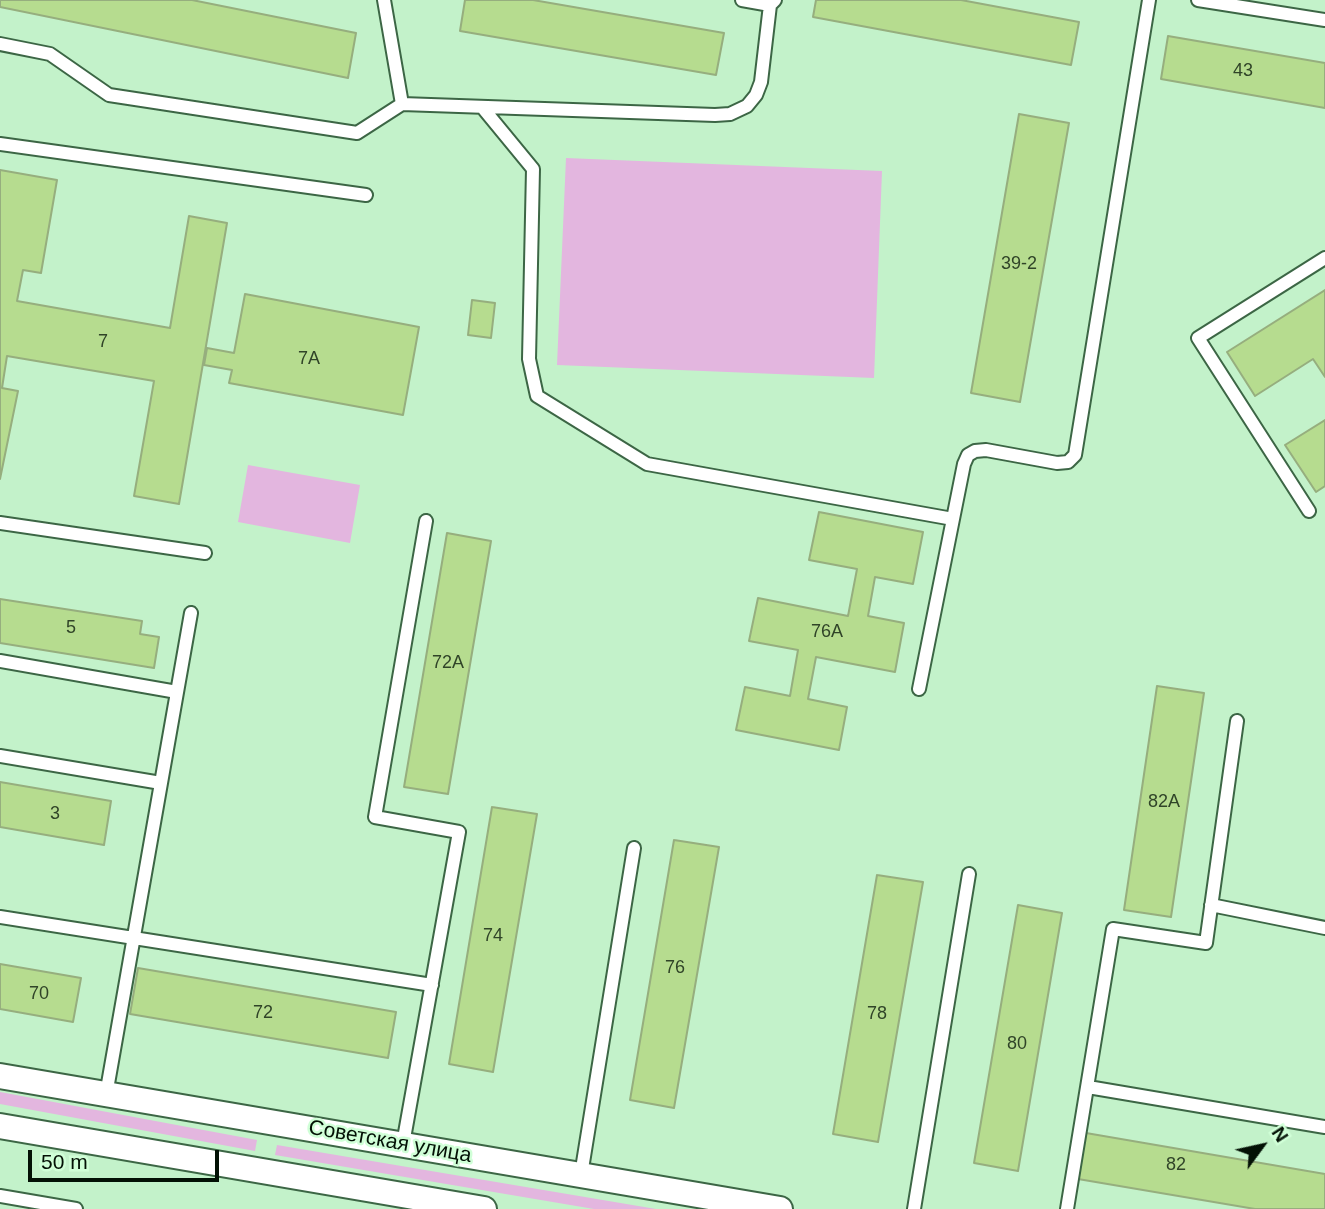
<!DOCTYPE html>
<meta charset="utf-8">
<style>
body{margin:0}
#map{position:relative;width:1325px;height:1209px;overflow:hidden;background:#c3f2ca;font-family:Arial,sans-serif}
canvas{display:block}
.north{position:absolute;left:1227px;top:1111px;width:70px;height:70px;-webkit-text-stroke:5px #d0ffd7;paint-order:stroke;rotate:57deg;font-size:19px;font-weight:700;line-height:28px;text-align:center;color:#031105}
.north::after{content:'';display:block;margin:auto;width:24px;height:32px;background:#031105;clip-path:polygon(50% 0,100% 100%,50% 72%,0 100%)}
.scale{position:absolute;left:28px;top:1150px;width:191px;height:32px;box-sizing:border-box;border:4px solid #031105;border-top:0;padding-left:9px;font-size:21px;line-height:24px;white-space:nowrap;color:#031105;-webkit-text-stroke:5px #d0ffd7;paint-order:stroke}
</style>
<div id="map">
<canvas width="1325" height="1209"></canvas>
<div class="north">N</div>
<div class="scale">50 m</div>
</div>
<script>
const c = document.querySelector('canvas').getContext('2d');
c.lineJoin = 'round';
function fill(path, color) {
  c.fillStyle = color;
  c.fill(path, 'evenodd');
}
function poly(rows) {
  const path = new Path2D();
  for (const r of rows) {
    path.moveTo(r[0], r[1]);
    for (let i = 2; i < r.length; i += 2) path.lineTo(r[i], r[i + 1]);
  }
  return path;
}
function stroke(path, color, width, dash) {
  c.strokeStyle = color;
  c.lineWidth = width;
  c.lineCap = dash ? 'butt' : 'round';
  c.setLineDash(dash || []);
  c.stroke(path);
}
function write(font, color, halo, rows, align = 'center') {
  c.font = font + ' Arial,sans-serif';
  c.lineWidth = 5;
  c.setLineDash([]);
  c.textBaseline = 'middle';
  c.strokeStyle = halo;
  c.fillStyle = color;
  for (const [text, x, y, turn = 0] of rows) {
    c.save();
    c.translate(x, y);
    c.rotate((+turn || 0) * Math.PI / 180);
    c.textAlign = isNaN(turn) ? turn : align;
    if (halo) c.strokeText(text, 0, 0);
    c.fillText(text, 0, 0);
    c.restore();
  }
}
fill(poly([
 [566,158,882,171,874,378,557,365],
 [248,465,360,485,350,543,238,522],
 [0,1092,257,1140,255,1151,0,1104],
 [277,1145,656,1209,594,1209,275,1155]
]), '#e3b6df');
const building = poly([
 [0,0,192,0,356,33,348,78,0,7,0,0],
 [465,0,533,0,724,33,716,75,460,31,465,0],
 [816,0,961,0,1079,22,1071,65,813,17,816,0],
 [1168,36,1325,63,1325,108,1161,79,1168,36],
 [1019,114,1069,123,1020,402,971,393,1019,114],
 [0,170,57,180,41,273,23,270,17,301,170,328,189,216,227,223,179,504,134,496,154,381,7,356,2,388,18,391,0,479,0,170],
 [1325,290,1325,377,1313,359,1255,396,1227,352,1325,290],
 [245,294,419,327,403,415,229,383,232,370,204,365,207,348,234,353,245,294],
 [472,300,495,303,491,338,468,335,472,300],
 [1325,420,1325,486,1316,492,1285,445,1325,420],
 [819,512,923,532,913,584,875,577,868,616,904,623,895,672,816,657,808,699,847,707,839,750,736,730,745,687,790,696,798,650,749,641,758,598,848,616,857,569,809,560,819,512],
 [447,533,491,541,448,794,404,787,447,533],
 [0,599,142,621,140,634,159,637,154,668,0,643,0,599],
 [1157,686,1204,693,1171,917,1124,910,1157,686],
 [0,782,111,801,104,845,0,827,0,782],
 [492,807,537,814,493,1072,449,1064,492,807],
 [674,840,719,847,674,1108,630,1100,674,840],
 [877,875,923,882,878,1142,833,1134,877,875],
 [1018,905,1062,913,1018,1171,974,1163,1018,905],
 [0,964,81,978,73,1022,0,1009,0,964],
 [138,968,396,1012,388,1058,130,1014,138,968],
 [1086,1133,1325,1174,1325,1209,1255,1209,1078,1179,1086,1133]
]);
fill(building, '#b6dc8f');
stroke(building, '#96ae7e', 2);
const service = poly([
 [384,0,402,104,715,115,730,114,747,106,756,95,761,82,770,5],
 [742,0,770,5,775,0],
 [1198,0,1325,20],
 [0,44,50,54,109,95,357,133,402,104],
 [482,107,533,169,529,359,537,396,647,464,953,519],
 [0,144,366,195],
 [1309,511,1198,338,1325,258],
 [0,523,205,553],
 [0,661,177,692],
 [919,689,964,464,968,455,975,451,986,450,1057,463,1068,462,1075,455,1149,0],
 [0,756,161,783],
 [1211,905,1325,928],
 [0,917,432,985],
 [1088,1087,1325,1127],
 [106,1095,191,613],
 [403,1144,459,832,375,817,426,521],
 [581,1175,634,848],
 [0,1196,76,1209],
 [914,1209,969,874],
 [1067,1209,1113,929,1206,943,1237,721]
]);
const minor = poly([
 [0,1076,780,1209],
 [0,1126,484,1209]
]);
stroke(service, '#3c6645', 16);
stroke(minor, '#3c6645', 28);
stroke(service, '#fff', 12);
stroke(minor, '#fff', 24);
write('18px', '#304428', null, [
 ["43",1243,71],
 ["39-2",1019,264],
 ["7",103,342],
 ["7А",309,359],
 ["5",71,628],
 ["76А",827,632],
 ["72А",448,663],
 ["82А",1164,802],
 ["3",55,814],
 ["74",493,936],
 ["76",675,968],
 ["70",39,994],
 ["72",263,1013],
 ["78",877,1014],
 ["80",1017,1044],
 ["82",1176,1165]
]);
write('21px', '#031105', '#d0ffd7', [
 ["Советская улица",390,1142,10]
]);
</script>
